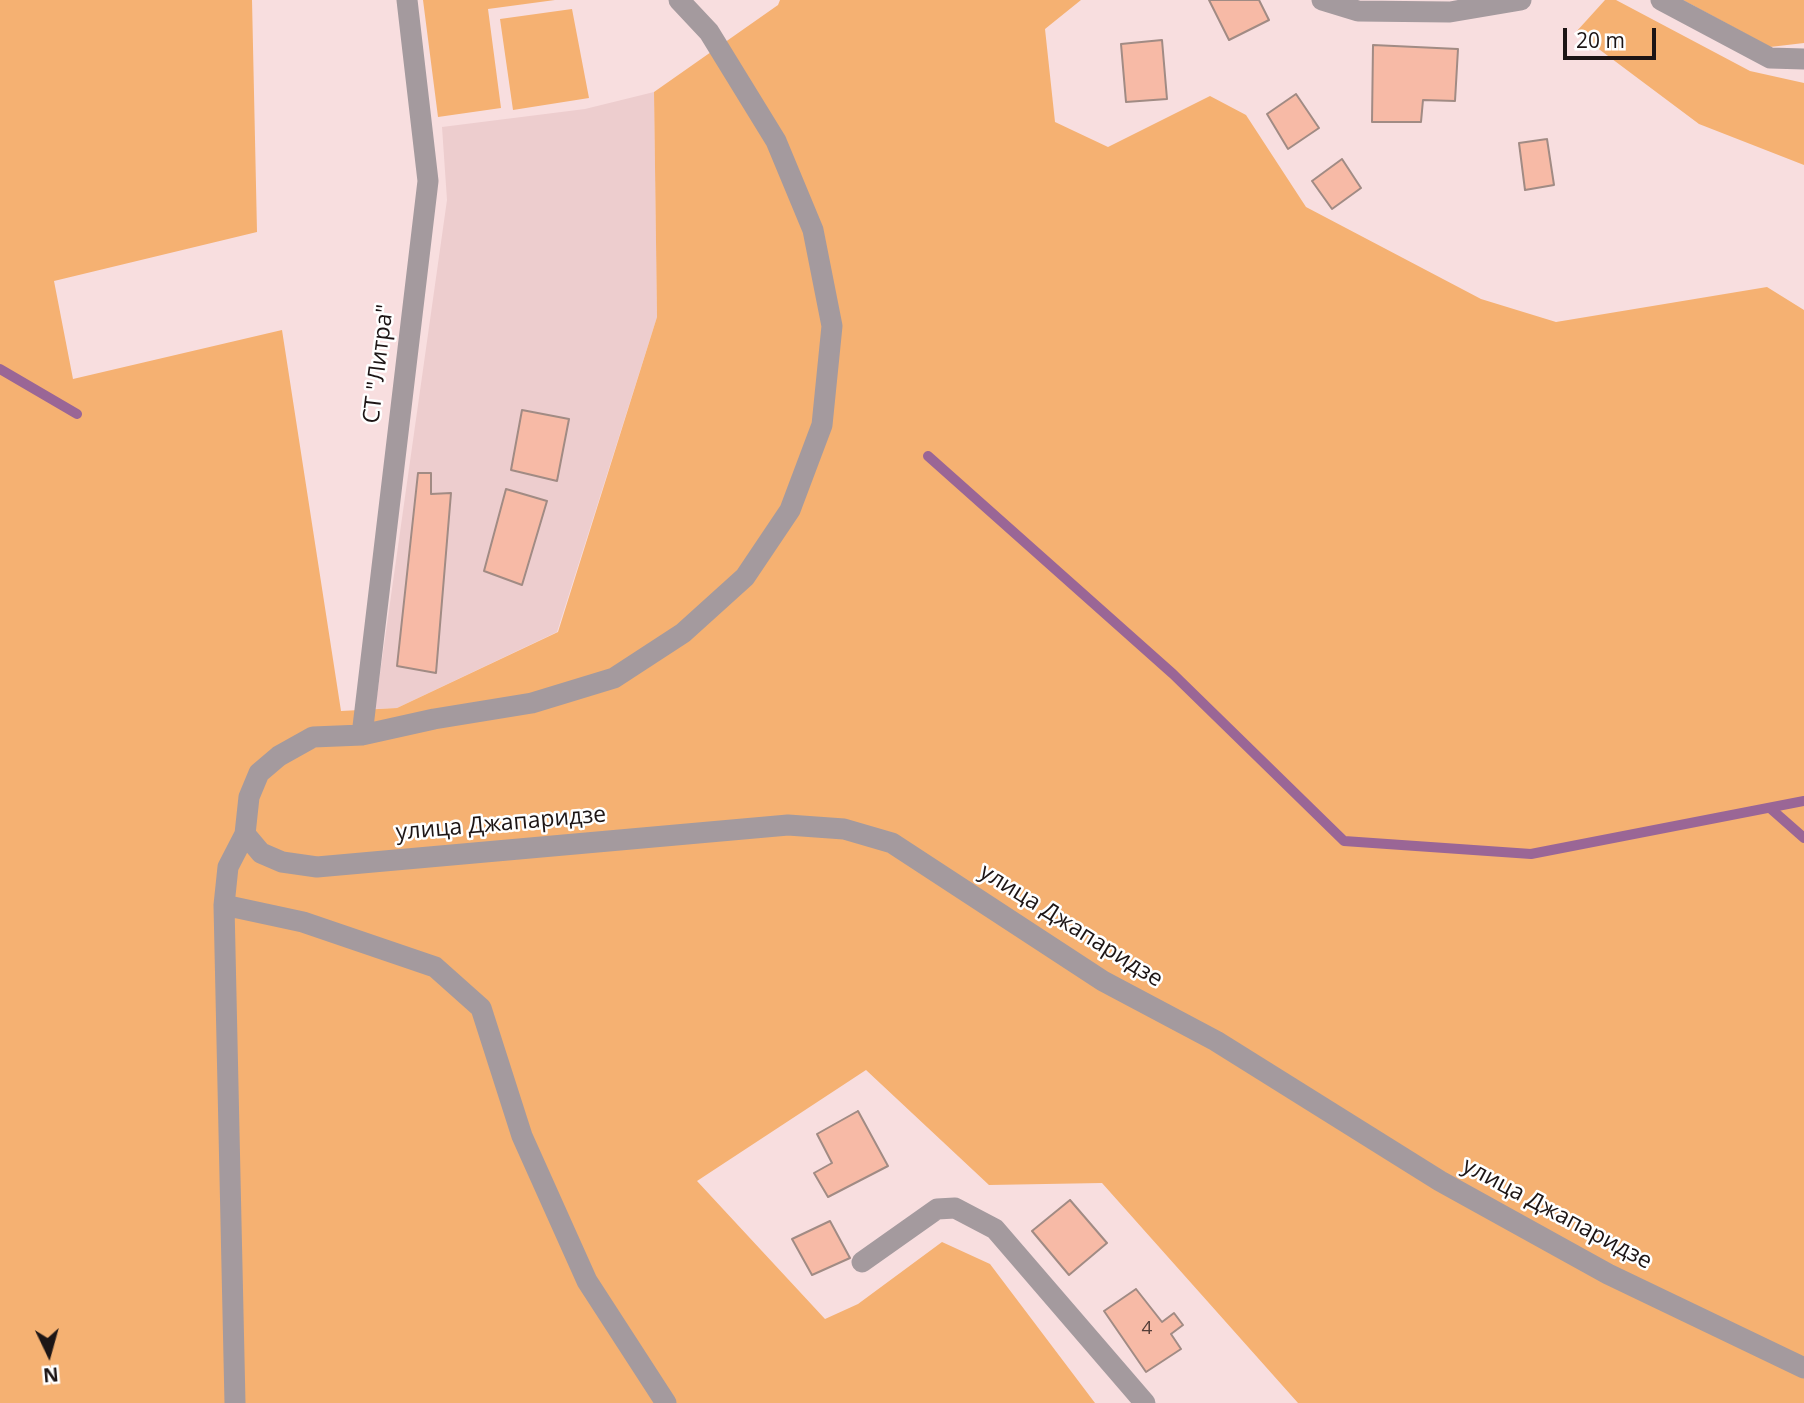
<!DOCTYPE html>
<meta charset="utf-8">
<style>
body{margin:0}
#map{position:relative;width:1804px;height:1403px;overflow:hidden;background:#f8dedf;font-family:"Open Sans",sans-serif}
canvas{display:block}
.north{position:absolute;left:14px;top:1319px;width:70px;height:70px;-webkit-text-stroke:5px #fff;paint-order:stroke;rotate:175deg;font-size:19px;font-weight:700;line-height:28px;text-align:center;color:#1d1515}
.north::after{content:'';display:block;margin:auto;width:24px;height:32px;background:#1d1515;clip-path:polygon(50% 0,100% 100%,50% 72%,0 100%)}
.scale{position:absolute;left:1563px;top:28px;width:93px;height:32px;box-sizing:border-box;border:4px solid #1d1515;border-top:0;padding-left:9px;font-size:21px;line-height:24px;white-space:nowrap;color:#1d1515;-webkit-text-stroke:5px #fff;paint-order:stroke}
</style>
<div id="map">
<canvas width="1804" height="1403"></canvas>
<div class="north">N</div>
<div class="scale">20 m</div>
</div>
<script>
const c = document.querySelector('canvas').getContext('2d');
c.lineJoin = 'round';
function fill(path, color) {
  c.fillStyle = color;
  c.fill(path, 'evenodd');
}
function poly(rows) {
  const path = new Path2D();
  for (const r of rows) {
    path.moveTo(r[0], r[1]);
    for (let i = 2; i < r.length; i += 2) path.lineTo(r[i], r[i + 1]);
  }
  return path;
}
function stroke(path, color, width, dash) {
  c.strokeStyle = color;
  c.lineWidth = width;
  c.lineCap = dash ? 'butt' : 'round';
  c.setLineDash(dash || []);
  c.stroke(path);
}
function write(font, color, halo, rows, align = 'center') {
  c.font = font + ' "Open Sans",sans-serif';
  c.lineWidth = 5;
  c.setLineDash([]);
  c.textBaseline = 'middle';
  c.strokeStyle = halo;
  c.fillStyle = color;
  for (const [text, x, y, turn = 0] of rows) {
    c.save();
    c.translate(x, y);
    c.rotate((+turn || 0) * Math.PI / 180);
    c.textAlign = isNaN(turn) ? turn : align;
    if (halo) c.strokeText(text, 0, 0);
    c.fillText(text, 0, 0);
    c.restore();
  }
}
fill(poly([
 [654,92,657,317,557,632,397,708,375,709,447,200,442,127,585,109]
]), '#edcdce');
fill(poly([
 [0,0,252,0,257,232,54,281,73,379,282,330,341,711,397,708,558,632,657,317,654,92,778,5,780,0,1081,0,1045,29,1055,122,1108,147,1210,96,1246,115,1306,207,1481,299,1556,322,1767,287,1804,310,1804,1403,1298,1403,1102,1183,989,1185,866,1070,697,1181,825,1319,858,1304,942,1242,990,1264,1095,1403,0,1403],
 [423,0,555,0,488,9,501,108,438,117],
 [1605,0,1616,0,1750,71,1804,83,1804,165,1699,124,1576,32],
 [1683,0,1804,0,1804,43,1770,47],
 [572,9,589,98,513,110,500,19]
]), '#f5b172');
stroke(poly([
 [0,369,77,414],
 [928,456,1173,674,1344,841,1531,854,1804,801],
 [1770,808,1804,838]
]), '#9a6696', 10);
const building = poly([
 [1209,0,1259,0,1269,20,1229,40,1209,0],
 [1162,40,1167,99,1126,102,1121,44,1162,40],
 [1373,45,1458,49,1455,101,1423,100,1421,122,1372,122,1373,45],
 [1296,94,1319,128,1288,149,1267,114,1296,94],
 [1547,139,1554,185,1525,190,1519,143,1547,139],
 [1342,159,1361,188,1332,209,1312,181,1342,159],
 [522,410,569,419,557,481,511,470,522,410],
 [418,473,431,473,431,494,451,493,436,673,397,666,418,473],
 [506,489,547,501,522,585,484,571,506,489],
 [858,1111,888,1166,828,1197,814,1173,832,1163,817,1134,858,1111],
 [1070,1200,1107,1243,1069,1275,1032,1231,1070,1200],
 [830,1221,850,1258,812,1275,792,1239,830,1221],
 [1136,1289,1162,1322,1174,1313,1183,1325,1171,1334,1181,1349,1146,1372,1104,1311,1136,1289]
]);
fill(building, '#f7baa6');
stroke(building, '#a18b84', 2);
stroke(poly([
 [1322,0,1358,11,1450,12,1521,0],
 [1661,0,1770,58,1804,59],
 [362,735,428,181,407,0],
 [245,834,261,853,282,862,317,867,788,825,844,829,892,843,1103,981,1216,1041,1440,1181,1608,1274,1804,1368],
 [224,905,303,922,435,967,481,1008,522,1136,587,1281,666,1403],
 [862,1262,937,1209,955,1208,995,1229,1145,1403],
 [235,1403,224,905,228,867,245,834,249,797,259,773,279,756,313,737,362,735,434,719,532,703,614,678,683,633,745,577,790,510,822,425,832,326,813,230,776,141,709,32,679,0]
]), '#a49a9e', 21);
write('19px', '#543e39', null, [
 ["4",1147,1329]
]);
write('23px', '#1d1515', '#fff', [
 ["СТ \"Литра\"",379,364,-83],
 ["улица Джапаридзе",501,824,-5],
 ["улица Джапаридзе",1071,926,32],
 ["улица Джапаридзе",1557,1214,28]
]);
</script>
